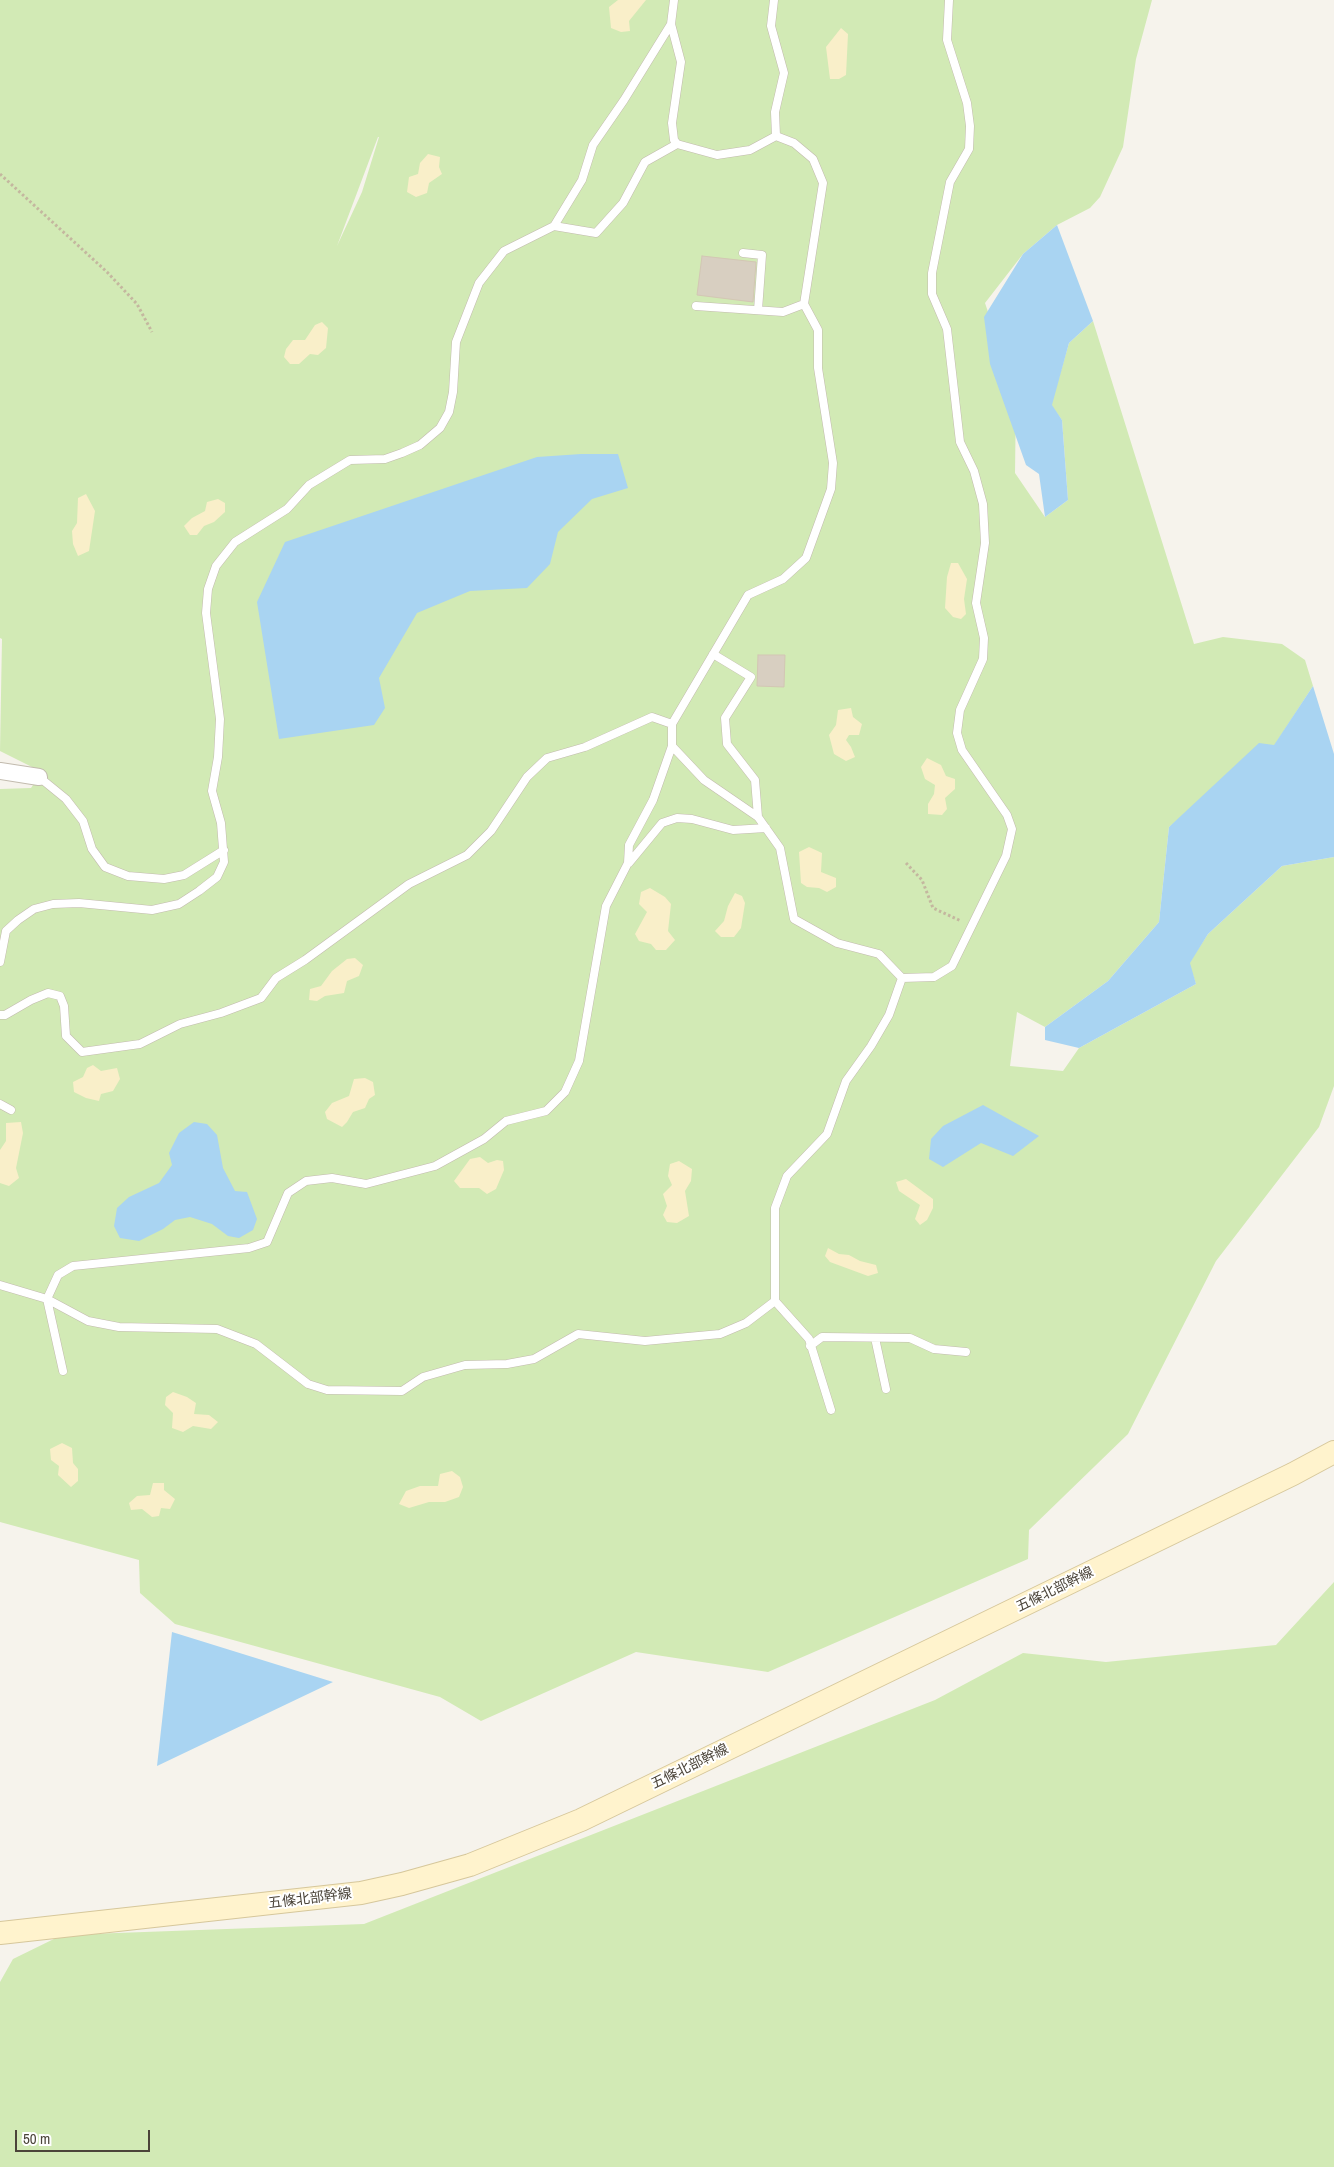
<!DOCTYPE html>
<meta charset="utf-8">
<style>
body{margin:0}
#map{position:relative;width:1334px;height:2167px;overflow:hidden;background:#f6f3ec;font-family:"Archivo Narrow",sans-serif}
canvas{display:block}
.scale{position:absolute;left:15px;top:2130px;width:135px;height:22px;box-sizing:border-box;border:2px solid #4b4439;border-top:0;padding-left:6px;font-size:15px;line-height:18px;white-space:nowrap;color:#4b4439;-webkit-text-stroke:4px #fff;paint-order:stroke}
</style>
<div id="map">
<canvas width="1334" height="2167"></canvas>
<div class="scale">50 m</div>
</div>
<script>
const c = document.querySelector('canvas').getContext('2d');
c.lineJoin = 'round';
function fill(path, color) {
  c.fillStyle = color;
  c.fill(path, 'evenodd');
}
function poly(rows) {
  const path = new Path2D();
  for (const r of rows) {
    path.moveTo(r[0], r[1]);
    for (let i = 2; i < r.length; i += 2) path.lineTo(r[i], r[i + 1]);
  }
  return path;
}
function stroke(path, color, width, dash) {
  c.strokeStyle = color;
  c.lineWidth = width;
  c.lineCap = dash ? 'butt' : 'round';
  c.setLineDash(dash || []);
  c.stroke(path);
}
function write(font, color, halo, rows, align = 'center') {
  c.font = font + ' "Archivo Narrow","Noto Sans JP",sans-serif';
  c.lineWidth = 4;
  c.setLineDash([]);
  c.textBaseline = 'middle';
  c.strokeStyle = halo;
  c.fillStyle = color;
  for (const [text, x, y, turn = 0] of rows) {
    c.save();
    c.translate(x, y);
    c.rotate((+turn || 0) * Math.PI / 180);
    c.textAlign = isNaN(turn) ? turn : align;
    if (halo) c.strokeText(text, 0, 0);
    c.fillText(text, 0, 0);
    c.restore();
  }
}
fill(poly([
 [0,0,1152,0,1136,59,1123,147,1100,197,1090,208,1057,225,1023,254,985,303,1016,395,1015,473,1045,517,1068,500,1062,420,1051,405,1069,343,1093,321,1194,644,1223,637,1282,644,1305,660,1313,686,1274,746,1169,827,1159,922,1108,981,1045,1027,1017,1012,1010,1066,1063,1071,1079,1048,1196,984,1189,963,1208,934,1282,866,1334,857,1334,1086,1319,1127,1216,1261,1128,1434,1029,1530,1028,1559,768,1672,636,1652,481,1721,440,1697,175,1624,140,1593,139,1560,0,1522,0,789,31,788,42,772,0,751,2,639,0,638],
 [379,137,362,192,337,246,378,137],
 [1334,1582,1334,2167,0,2167,0,1982,13,1959,62,1935,364,1924,935,1700,1023,1653,1106,1662,1276,1645]
]), '#d2eab5');
fill(poly([
 [618,0,646,0,629,21,630,31,621,32,611,28,609,7],
 [841,28,848,34,846,75,839,79,830,79,826,47],
 [428,154,440,157,439,167,442,174,429,183,427,193,416,197,407,192,409,177,418,174,420,163],
 [322,322,328,328,326,348,318,355,310,354,299,364,290,364,284,357,286,349,293,340,305,340,315,325],
 [86,494,95,511,89,551,78,556,73,544,72,531,77,523,78,498],
 [218,499,225,503,225,512,214,522,204,526,197,535,190,535,184,526,192,518,205,511,207,502],
 [951,563,958,563,967,579,964,599,966,614,961,619,953,617,945,608,947,577],
 [851,708,853,717,862,724,859,735,849,735,846,740,851,747,855,757,846,761,834,754,829,735,836,725,838,710],
 [927,758,941,765,946,776,955,779,955,789,945,798,947,809,942,815,928,814,928,804,934,794,935,785,925,779,921,767],
 [809,847,822,853,821,872,836,878,836,887,827,892,819,888,807,887,801,883,799,852],
 [650,888,665,897,671,904,668,931,675,940,666,950,656,950,651,944,639,941,635,934,647,912,639,904,641,892],
 [735,893,742,896,745,903,741,928,734,937,721,937,715,931,724,921,728,906],
 [355,958,363,965,359,976,347,981,344,993,325,996,317,1001,309,1000,310,989,321,986,332,971,347,959],
 [93,1065,101,1071,117,1068,120,1079,113,1091,101,1094,99,1101,86,1098,74,1092,73,1082,83,1077,87,1068],
 [365,1078,373,1082,375,1095,369,1099,365,1108,353,1112,347,1122,342,1127,327,1119,325,1112,332,1103,349,1096,354,1079],
 [21,1122,23,1133,16,1168,19,1178,9,1186,0,1183,0,1150,6,1141,6,1123],
 [480,1157,488,1163,497,1160,503,1161,504,1170,496,1189,487,1194,479,1188,460,1188,454,1181,470,1159],
 [679,1161,692,1169,691,1181,685,1191,689,1216,677,1223,667,1222,663,1215,667,1206,663,1194,672,1185,668,1176,670,1164],
 [906,1179,933,1199,933,1208,927,1220,920,1225,915,1219,920,1205,899,1191,896,1182],
 [828,1248,839,1254,849,1255,860,1261,876,1265,878,1273,868,1276,830,1262,825,1256],
 [173,1392,187,1397,196,1403,194,1414,209,1415,218,1422,211,1429,193,1426,183,1432,172,1428,173,1413,165,1405,166,1397],
 [62,1443,72,1448,73,1463,78,1469,78,1481,71,1487,58,1475,59,1466,51,1460,50,1449],
 [452,1471,460,1477,463,1487,459,1497,445,1502,429,1502,409,1508,399,1504,406,1491,420,1486,438,1486,440,1474],
 [153,1483,164,1483,164,1490,175,1499,170,1509,161,1508,159,1516,152,1517,142,1509,131,1510,129,1503,137,1496,150,1495]
]), '#f9efc9');
fill(poly([
 [1057,225,1093,321,1069,343,1052,405,1062,420,1068,500,1045,517,1039,474,1026,465,990,364,984,317,1023,254],
 [581,454,618,454,628,488,592,499,558,532,550,564,527,588,470,591,417,613,379,678,385,708,374,725,279,739,257,602,285,542,537,457],
 [1313,686,1334,754,1334,857,1282,866,1208,934,1190,963,1196,984,1079,1048,1045,1040,1045,1027,1108,981,1159,922,1169,827,1259,743,1274,745],
 [983,1105,1039,1136,1013,1156,981,1143,943,1167,929,1159,931,1139,943,1126],
 [194,1122,207,1124,217,1135,223,1168,235,1191,247,1192,257,1219,253,1230,239,1238,228,1236,212,1224,190,1217,175,1220,163,1229,139,1241,120,1238,114,1226,117,1208,129,1197,159,1183,172,1165,169,1153,179,1133],
 [172,1632,333,1682,157,1766]
]), '#a9d4f2');
const building = poly([
 [702,256,756,262,753,302,697,295,702,256],
 [758,655,785,655,784,687,757,686,758,655]
]);
fill(building, '#d8cfc1');
stroke(building, '#d3c7b4', 1);
const lane = poly([
 [674,0,671,24,681,62,672,123,674,140,677,144],
 [774,0,771,26,784,73,775,112,776,136,794,143,813,159,823,183,804,304,818,330,818,368,833,463,831,489,806,558,783,579,748,595,672,724,672,746,704,780,758,817,780,848,794,919,837,943,879,954,902,978,889,1015,871,1046,846,1081,827,1134,787,1176,775,1208,775,1301,809,1339,831,1410],
 [554,226,582,180,593,145,624,100,671,24],
 [743,253,762,255,758,310],
 [696,306,783,312,804,304],
 [713,654,751,677,725,718,727,744,755,780,758,817],
 [39,777,66,799,83,821,92,849,105,867,128,876,164,879,184,875,224,850],
 [629,863,662,823,677,818,692,819,733,830,766,828],
 [0,962,6,931,18,920,34,909,53,904,79,903,152,910,179,904,199,891,217,877,224,862,221,823,212,791,218,757,220,719,206,613,208,589,216,566,235,542,287,509,309,485,350,460,385,459,402,453,420,445,440,428,449,412,453,392,456,342,479,283,504,251,554,226,596,233,623,203,645,162,677,144,717,155,750,150,776,136],
 [902,978,934,977,952,966,1006,856,1012,829,1007,815,962,750,957,733,960,710,983,659,984,638,976,603,985,543,983,504,974,471,960,442,947,329,932,294,932,273,950,182,969,149,970,126,967,103,947,40,949,0],
 [0,1015,5,1015,31,1000,48,993,60,996,64,1006,66,1036,82,1052,140,1044,180,1024,221,1013,261,998,276,978,305,960,409,884,467,855,491,831,527,777,547,758,585,747,652,717,672,724],
 [0,1104,11,1110],
 [0,1285,47,1299,88,1321,119,1327,217,1329,256,1344,308,1384,327,1390,402,1391,423,1377,465,1365,507,1364,534,1359,578,1334,645,1341,720,1334,746,1323,775,1301],
 [875,1338,886,1389],
 [810,1346,822,1337,910,1338,934,1349,966,1352],
 [63,1371,47,1299,58,1275,73,1266,249,1248,267,1242,288,1193,306,1181,332,1178,366,1184,435,1166,484,1139,506,1121,546,1111,565,1092,579,1061,606,906,628,863,629,845,653,800,672,746]
]);
const street = poly([
 [0,771,39,777]
]);
const secondary = poly([
 [0,1933,361,1893,402,1884,470,1865,581,1820,1293,1474,1334,1452]
]);
stroke(lane, '#c2bbae', 9);
stroke(street, '#c2bbae', 18);
stroke(secondary, '#d6c79b', 24);
stroke(poly([
 [0,174,107,272,137,304,152,332],
 [906,863,922,880,933,908,961,921]
]), '#c4b79f', 3, [2.5, 2.5]);
stroke(lane, '#fff', 8);
stroke(street, '#fff', 16);
stroke(secondary, '#fff3cd', 22);
write('14px', '#4b4439', '#fff', [
 ["五條北部幹線",1055,1590,-26],
 ["五條北部幹線",690,1767,-26],
 ["五條北部幹線",310,1899,-7]
]);
</script>
